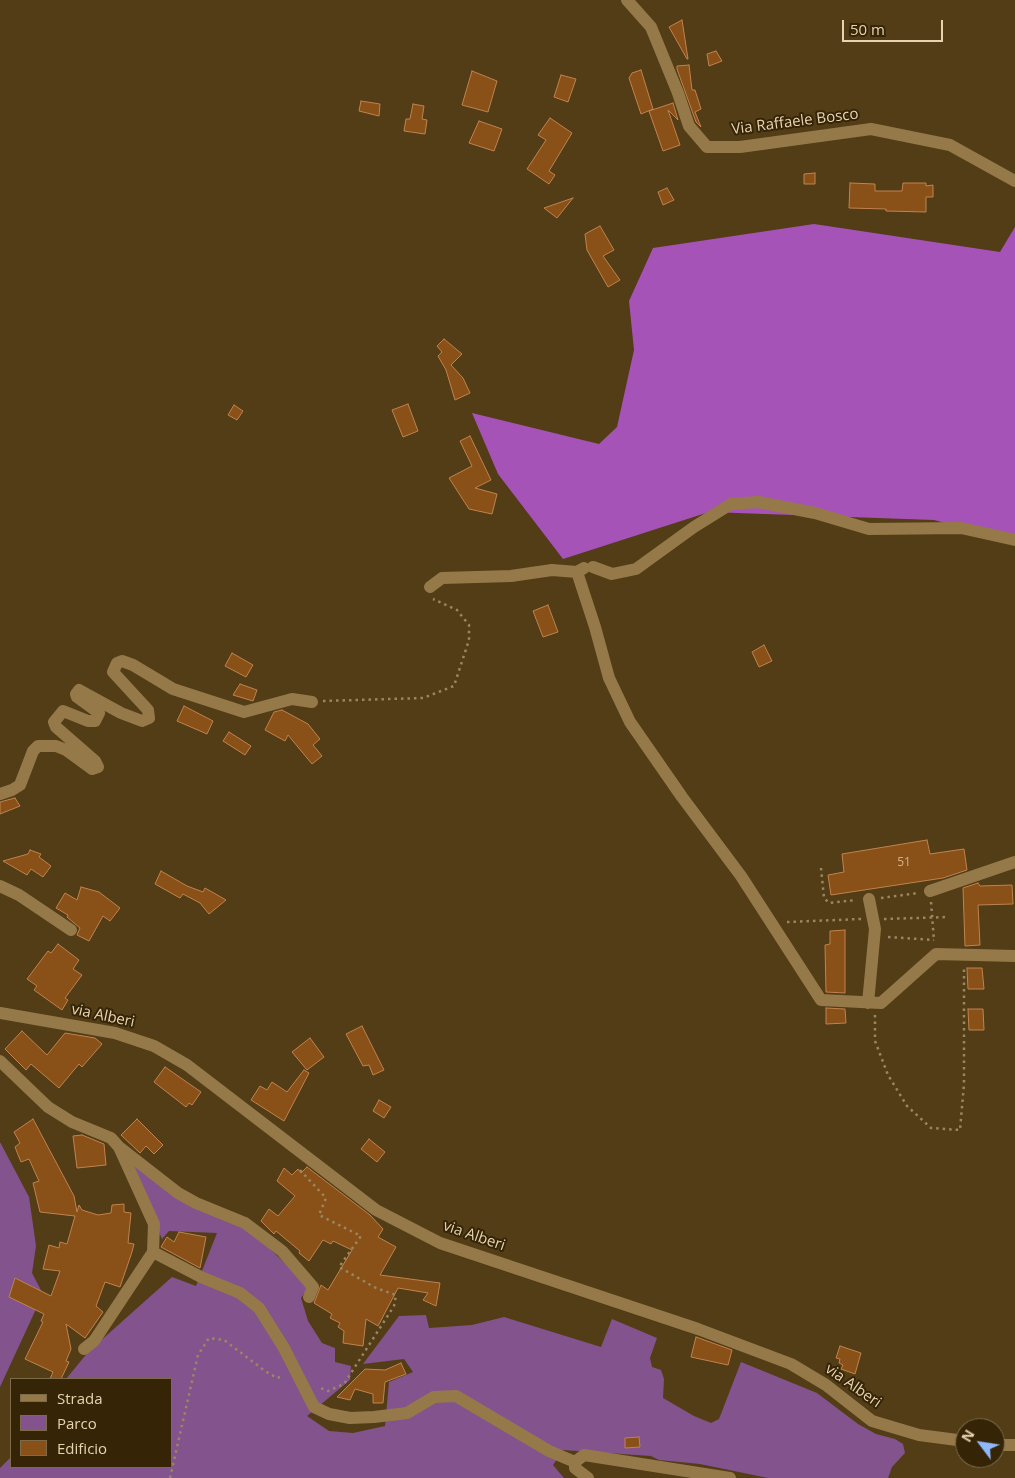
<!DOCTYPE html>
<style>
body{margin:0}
#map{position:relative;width:1015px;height:1478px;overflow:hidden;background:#523d17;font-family:"Open Sans",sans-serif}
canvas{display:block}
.legend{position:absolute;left:10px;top:1378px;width:162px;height:90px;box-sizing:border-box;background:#352506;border:1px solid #7d6b4a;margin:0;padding:6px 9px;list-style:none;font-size:15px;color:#e8d3b1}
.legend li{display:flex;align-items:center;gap:10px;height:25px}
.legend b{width:25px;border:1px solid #7d6b4a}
.north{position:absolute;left:955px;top:1418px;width:50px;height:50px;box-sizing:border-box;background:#352506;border:1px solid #7d6b4a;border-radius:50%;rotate:301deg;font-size:14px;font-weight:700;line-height:20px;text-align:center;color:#e8d3b1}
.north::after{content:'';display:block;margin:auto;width:18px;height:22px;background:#8fb8fd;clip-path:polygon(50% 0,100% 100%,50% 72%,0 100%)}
.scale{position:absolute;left:842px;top:20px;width:101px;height:22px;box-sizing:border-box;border:2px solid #e8d3b1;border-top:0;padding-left:6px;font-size:15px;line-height:18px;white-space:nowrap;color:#e8d3b1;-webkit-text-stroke:4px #352506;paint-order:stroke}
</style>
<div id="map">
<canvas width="1015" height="1478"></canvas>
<ul class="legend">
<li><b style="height:6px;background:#967948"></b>Strada</li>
<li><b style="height:14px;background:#83538d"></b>Parco</li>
<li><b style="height:14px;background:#895018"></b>Edificio</li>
</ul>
<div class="north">N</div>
<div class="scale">50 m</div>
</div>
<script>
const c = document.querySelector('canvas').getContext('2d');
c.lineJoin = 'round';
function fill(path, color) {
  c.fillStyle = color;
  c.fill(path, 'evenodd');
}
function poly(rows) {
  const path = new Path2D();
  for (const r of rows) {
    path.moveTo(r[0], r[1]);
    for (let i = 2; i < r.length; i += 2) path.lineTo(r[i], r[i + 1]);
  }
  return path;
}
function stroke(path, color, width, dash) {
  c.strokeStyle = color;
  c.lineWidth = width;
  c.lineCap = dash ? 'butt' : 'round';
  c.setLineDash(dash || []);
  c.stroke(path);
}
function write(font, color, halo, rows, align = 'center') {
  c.font = font + ' "Open Sans",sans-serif';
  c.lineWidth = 4;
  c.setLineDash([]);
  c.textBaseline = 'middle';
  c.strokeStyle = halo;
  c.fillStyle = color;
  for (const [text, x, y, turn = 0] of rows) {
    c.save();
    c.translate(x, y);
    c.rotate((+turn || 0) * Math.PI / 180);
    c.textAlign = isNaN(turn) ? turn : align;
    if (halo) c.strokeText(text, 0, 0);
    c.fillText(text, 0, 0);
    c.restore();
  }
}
fill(poly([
 [0,1142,29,1197,36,1246,32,1273,43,1294,0,1387],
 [127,1157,243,1226,266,1245,309,1286,301,1298,308,1321,322,1343,335,1348,335,1362,351,1366,350,1380,307,1416,329,1431,353,1433,385,1426,389,1382,413,1372,404,1359,363,1364,399,1316,426,1315,429,1328,472,1325,504,1317,601,1347,612,1319,657,1338,650,1358,652,1367,661,1370,664,1379,663,1398,694,1416,711,1423,719,1419,741,1362,817,1393,858,1424,876,1434,895,1439,903,1444,905,1453,892,1467,888,1478,768,1478,700,1464,659,1460,651,1456,563,1450,553,1465,564,1478,0,1478,0,1468,11,1457,11,1467,171,1467,171,1379,66,1379,89,1351,172,1277,196,1286,217,1233,169,1231,162,1239]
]), '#83538d');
fill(poly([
 [814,224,1000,252,1015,227,1015,542,934,520,709,512,563,559,498,474,472,413,599,444,617,427,634,350,629,301,653,248]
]), '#a653b8');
const building = poly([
 [682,20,688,59,687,59,669,27,682,20],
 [716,51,722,61,709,66,707,54,716,51],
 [689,65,692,90,695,90,701,109,695,112,701,127,696,122,677,69,677,66,689,65],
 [641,70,653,109,641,114,629,78,632,73,641,70],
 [472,71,497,81,488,112,462,105,472,71],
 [561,75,576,79,568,102,554,97,561,75],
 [361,101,380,104,379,116,359,111,361,101],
 [673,103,678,120,668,110,680,145,663,151,649,111,673,103],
 [413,104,424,106,422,119,427,120,425,134,404,131,406,119,410,119,413,104],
 [550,118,572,133,549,171,555,175,549,184,527,169,546,140,538,135,550,118],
 [479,121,502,129,494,151,469,143,479,121],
 [815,173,815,184,804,184,804,174,815,173],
 [850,183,875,184,875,191,902,191,903,183,926,183,926,186,933,185,933,197,926,197,926,212,886,211,886,209,849,208,850,183],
 [667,188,674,200,663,205,658,192,667,188],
 [573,198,557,218,544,208,573,198],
 [600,226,614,250,603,256,620,280,608,287,587,250,585,234,600,226],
 [444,339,462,354,451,365,463,378,470,393,455,400,446,370,438,356,442,352,437,346,444,339],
 [408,404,418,431,403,437,392,410,408,404],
 [234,405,243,411,237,420,228,415,234,405],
 [470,436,491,480,475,488,497,494,492,514,469,509,449,478,472,466,460,441,470,436],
 [548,605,558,632,543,637,533,611,548,605],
 [764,645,772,661,759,667,752,652,764,645],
 [232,653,253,665,246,677,225,666,232,653],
 [240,684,257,690,253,701,233,695,240,684],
 [184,706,213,721,207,734,177,721,184,706],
 [282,710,308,724,320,739,313,745,322,756,312,764,288,735,285,741,265,730,274,712,282,710],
 [229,732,251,746,245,755,223,741,229,732],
 [15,798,20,806,0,814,0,802,15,798],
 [927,840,930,854,964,849,967,870,943,878,831,895,828,875,844,872,842,854,927,840],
 [30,850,41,854,39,857,51,866,43,877,31,869,27,875,3,861,28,854,30,850],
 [161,871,187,886,203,892,205,888,226,900,209,914,200,903,183,894,180,898,155,884,161,871],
 [978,883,980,886,1012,885,1013,904,978,905,980,945,965,946,963,888,978,883],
 [81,887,99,892,120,908,110,921,103,916,89,941,77,935,80,928,67,917,68,915,56,908,65,893,77,900,81,887],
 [845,930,845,993,826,992,825,945,830,944,830,931,845,930],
 [58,944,79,960,73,969,82,975,65,998,68,1000,62,1010,34,990,37,986,27,979,48,951,51,953,58,944],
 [967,968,982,968,984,989,968,989,967,968],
 [826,1008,845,1009,846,1023,826,1024,826,1008],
 [968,1009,983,1009,984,1030,969,1030,968,1009],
 [362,1026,384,1070,373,1075,369,1065,363,1066,346,1034,362,1026],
 [22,1031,47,1055,65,1033,95,1038,102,1044,82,1067,79,1064,59,1088,31,1064,26,1070,5,1049,22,1031],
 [310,1038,324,1057,307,1070,292,1052,310,1038],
 [165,1067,201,1092,192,1105,189,1103,186,1107,154,1082,165,1067],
 [304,1070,309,1073,284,1121,251,1100,260,1086,267,1090,272,1082,287,1092,304,1070],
 [379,1100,391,1107,384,1118,373,1111,379,1100],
 [33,1119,74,1196,77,1212,79,1205,82,1210,98,1215,111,1213,112,1205,124,1204,124,1212,131,1213,128,1243,134,1244,132,1252,120,1287,105,1282,96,1306,103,1312,85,1338,66,1324,71,1349,66,1361,69,1362,61,1379,50,1379,53,1372,25,1359,43,1322,41,1321,44,1314,9,1297,15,1278,51,1296,60,1271,43,1269,49,1245,59,1248,60,1242,67,1244,75,1216,40,1212,33,1183,39,1181,29,1159,21,1162,15,1147,20,1143,14,1132,33,1119],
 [137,1119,163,1145,154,1154,146,1146,140,1153,121,1135,137,1119],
 [82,1135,104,1144,106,1165,77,1168,73,1136,82,1135],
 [369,1139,385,1152,377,1162,361,1149,369,1139],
 [307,1167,370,1215,383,1229,378,1237,396,1247,380,1275,440,1283,436,1306,423,1300,428,1293,398,1288,378,1326,366,1319,363,1346,343,1343,344,1331,338,1327,340,1323,330,1318,332,1314,314,1303,321,1285,328,1290,352,1250,333,1241,331,1244,323,1240,309,1261,299,1253,300,1251,276,1231,274,1234,261,1221,269,1209,278,1216,295,1196,277,1181,284,1168,292,1175,298,1169,301,1173,307,1167],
 [179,1232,206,1237,200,1268,161,1247,167,1237,174,1242,179,1232],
 [696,1337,732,1350,728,1365,691,1357,696,1337],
 [840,1346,861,1353,855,1374,841,1369,843,1365,839,1363,840,1359,836,1358,840,1346],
 [401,1363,406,1374,385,1382,383,1403,373,1403,373,1394,355,1389,350,1400,337,1397,365,1369,385,1370,401,1363],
 [639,1437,640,1447,625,1448,625,1438,639,1437]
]);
fill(building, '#895018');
stroke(building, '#c0834f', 1);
stroke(poly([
 [323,701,423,698,454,686,469,640,469,625,457,610,433,599],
 [821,868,824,898,829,903,856,900],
 [881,898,918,893],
 [931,902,934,941],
 [884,919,948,917],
 [787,922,861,919],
 [888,937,934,940],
 [875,1015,875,1041,888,1075,907,1106,931,1128,960,1130,964,1084,964,967],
 [300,1170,326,1198,319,1215,361,1236,339,1267,376,1288,396,1295,394,1306,344,1384,328,1391,318,1387],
 [170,1478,198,1355,209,1338,224,1340,265,1371,277,1378,283,1376]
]), '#9b8662', 2.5, [2.5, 4]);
stroke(poly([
 [627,0,651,27,678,93,689,126,707,147,740,147,871,129,950,145,1015,181],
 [593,567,612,574,636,569,694,527,731,504,758,502,815,513,869,529,961,528,1015,540],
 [577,572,595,627,609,678,630,722,682,797,741,876,821,1000,881,1003,936,954,1015,956],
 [430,587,442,578,511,576,552,570,577,572,584,568],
 [0,794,12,790,20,785,33,751,38,746,56,746,66,750,92,769,98,767,95,761,56,727,54,722,63,711,88,721,95,721,99,713,77,697,76,694,79,690,121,713,142,721,149,718,148,710,113,672,117,663,122,661,133,665,173,689,244,712,292,699,312,702],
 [0,886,19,895,71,930],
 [930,891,1015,862],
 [868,1003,875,929,869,899],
 [0,1013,115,1033,154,1046,187,1065,376,1210,440,1243,698,1329,791,1364,826,1385,872,1421,919,1435,965,1441],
 [0,1061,48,1107,72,1122,111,1138,119,1147,154,1224,153,1252,201,1277,240,1293,259,1308,284,1348,314,1407,329,1414,350,1418,374,1417,407,1413,434,1397,456,1396,549,1451,575,1462,575,1468,588,1478],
 [119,1147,178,1193,196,1203,245,1223,282,1251,313,1287,309,1297],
 [84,1349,94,1341,153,1252],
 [995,1445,1015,1445],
 [575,1462,584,1455,730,1478]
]), '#967948', 12);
write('12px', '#d0b28b', null, [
 ["51",904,863]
]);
write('15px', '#e8d3b1', '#352506', [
 ["Via Raffaele Bosco",795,122,-7],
 ["via Alberi",103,1016,12],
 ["via Alberi",474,1236,19],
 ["via Alberi",853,1386,35]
]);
</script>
